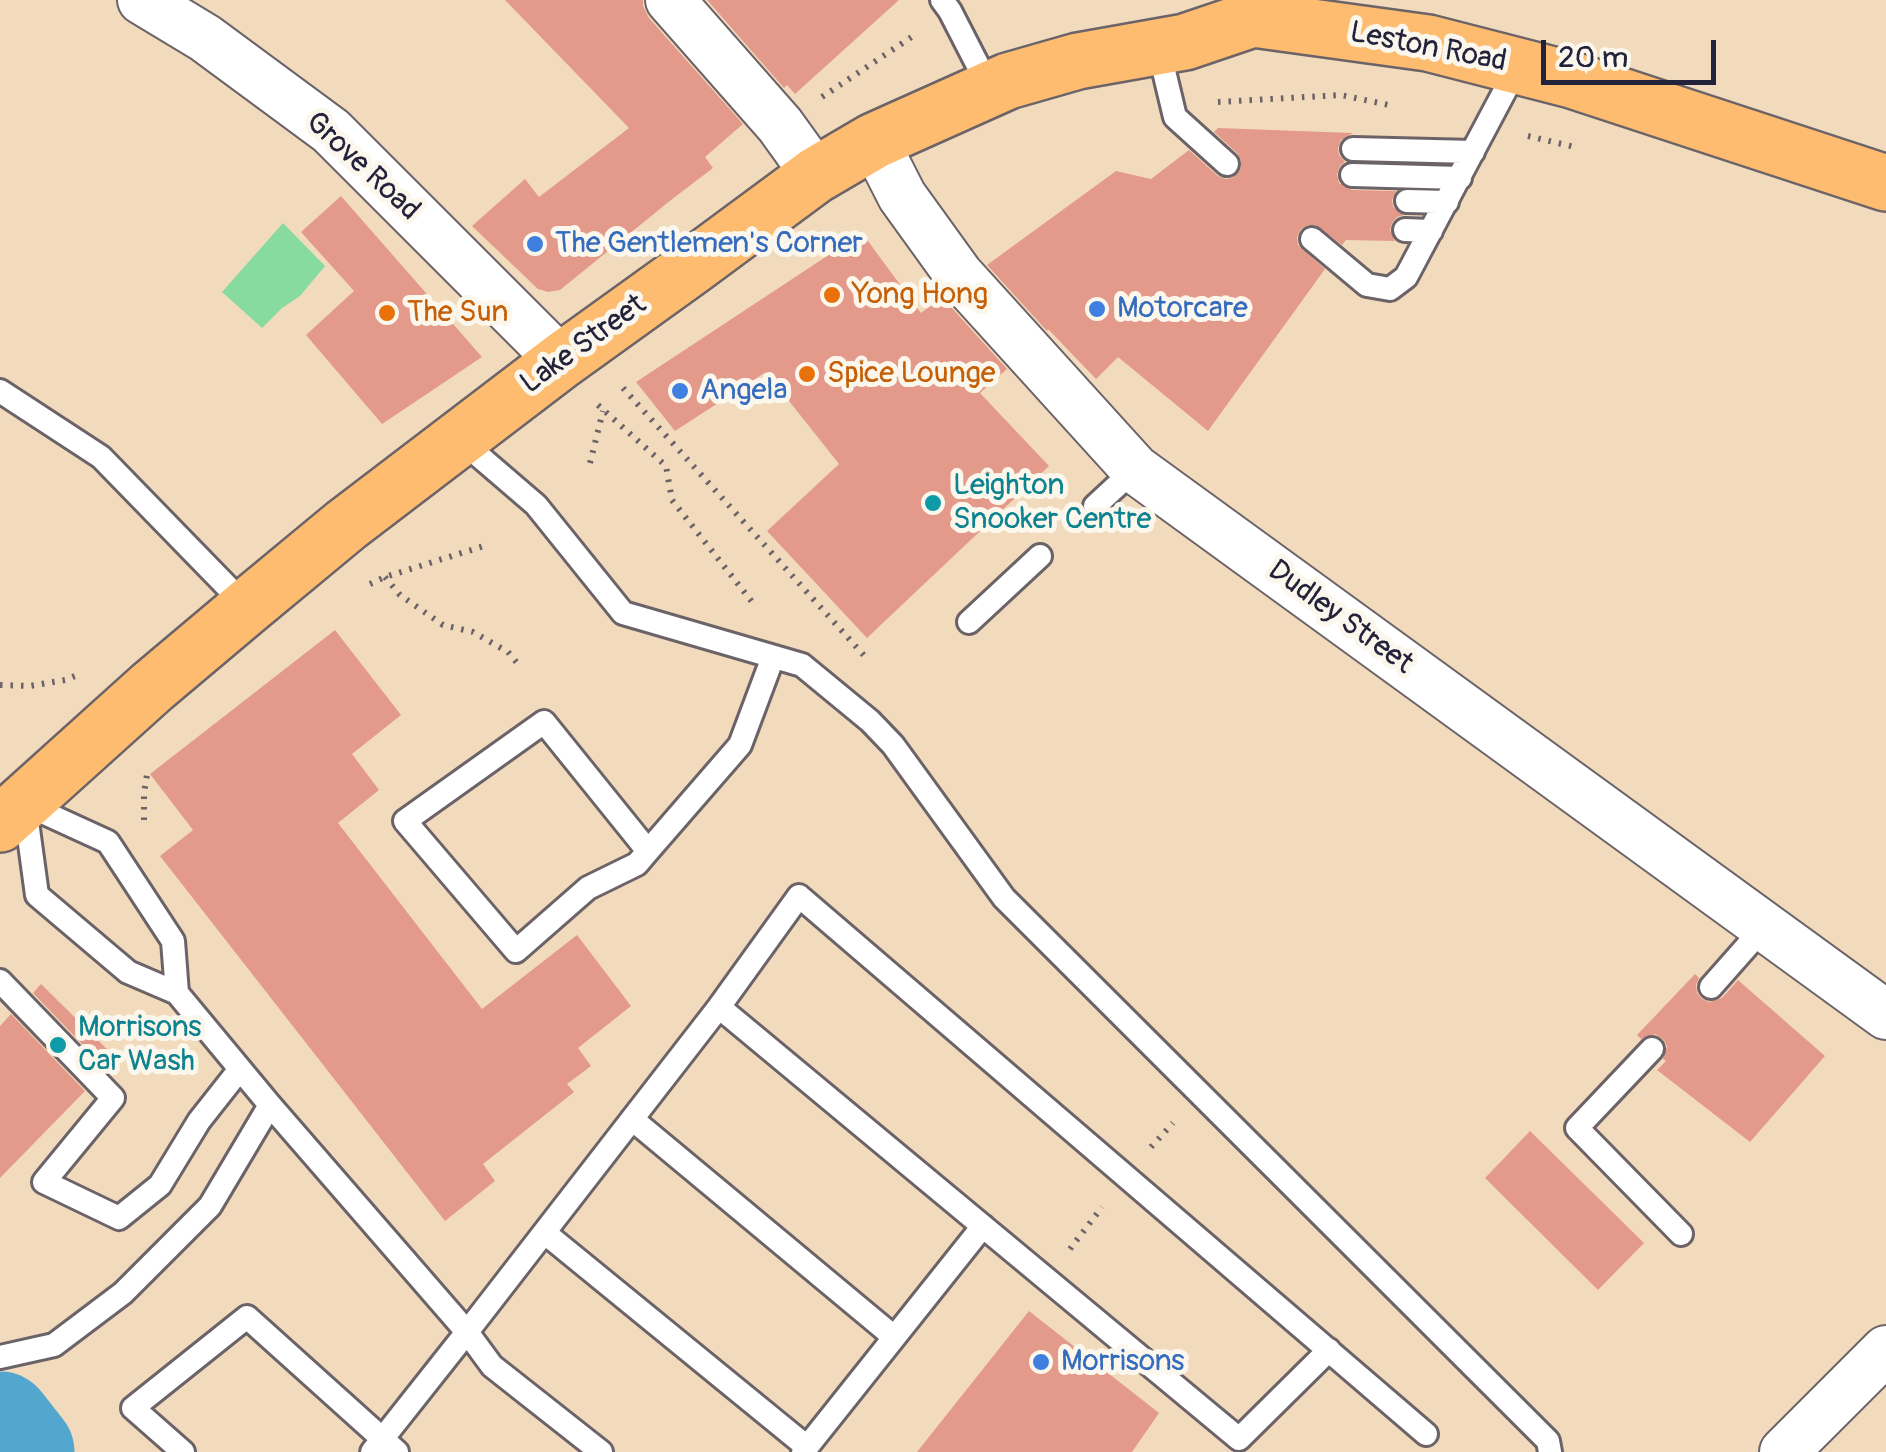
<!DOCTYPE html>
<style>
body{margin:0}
#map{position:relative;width:1886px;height:1452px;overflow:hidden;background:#f2dbbc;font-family:Pangolin,sans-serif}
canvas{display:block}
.scale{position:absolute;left:1541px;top:40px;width:175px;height:45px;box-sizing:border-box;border:5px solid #22223b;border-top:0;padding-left:12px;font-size:30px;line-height:35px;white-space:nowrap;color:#22223b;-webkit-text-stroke:8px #fbf7ec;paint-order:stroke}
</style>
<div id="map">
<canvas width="1886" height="1452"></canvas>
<div class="scale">20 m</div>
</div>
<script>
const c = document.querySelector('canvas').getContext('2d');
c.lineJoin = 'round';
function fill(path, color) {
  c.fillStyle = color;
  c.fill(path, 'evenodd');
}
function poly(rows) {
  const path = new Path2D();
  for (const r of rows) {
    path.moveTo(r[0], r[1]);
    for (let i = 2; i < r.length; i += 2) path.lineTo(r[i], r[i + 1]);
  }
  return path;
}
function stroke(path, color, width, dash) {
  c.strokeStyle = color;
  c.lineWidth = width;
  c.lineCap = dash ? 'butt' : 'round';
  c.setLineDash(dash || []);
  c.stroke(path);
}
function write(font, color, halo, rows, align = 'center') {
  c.font = font + ' Pangolin,sans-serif';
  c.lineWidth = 10;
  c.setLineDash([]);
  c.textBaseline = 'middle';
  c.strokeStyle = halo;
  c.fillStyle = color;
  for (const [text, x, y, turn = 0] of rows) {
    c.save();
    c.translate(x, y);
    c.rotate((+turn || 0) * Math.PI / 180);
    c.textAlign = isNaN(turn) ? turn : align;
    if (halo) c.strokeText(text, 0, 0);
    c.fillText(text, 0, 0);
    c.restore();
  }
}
fill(poly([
 [283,223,325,266,300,296,282,308,262,328,222,292]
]), '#87db9e');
stroke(poly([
 [0,1424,22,1452]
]), '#53a6ce', 105);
fill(poly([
 [505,0,643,0,643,6,649,18,743,124,705,157,713,168,671,200,560,290,548,292,538,289,472,226,525,179,539,197,629,128],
 [707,0,899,0,795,94,787,85,784,88],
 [1218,128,1353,133,1341,140,1338,148,1339,155,1345,162,1340,166,1337,174,1339,183,1352,190,1396,191,1392,200,1393,207,1404,215,1397,217,1392,223,1390,230,1395,241,1346,240,1342,245,1316,225,1308,225,1301,229,1297,237,1298,245,1325,269,1208,431,1118,357,1096,379,1048,329,1047,331,987,265,1116,171,1151,179,1189,150,1218,176,1225,179,1232,178,1241,168,1241,160,1237,153,1214,132],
 [341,196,482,357,382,424,306,335,354,291,301,232],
 [862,233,921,313,942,297,1007,369,980,393,1049,466,867,638,767,531,839,464,766,372,675,431,636,382],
 [335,630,401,715,352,754,379,790,338,823,482,1009,577,935,631,1006,578,1048,591,1066,567,1084,574,1092,483,1164,495,1181,445,1221,160,856,193,830,150,774],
 [1695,974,1699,978,1696,985,1697,993,1702,999,1709,1002,1722,998,1738,980,1825,1056,1750,1142,1657,1070,1666,1061,1663,1059,1667,1046,1663,1039,1655,1034,1641,1039,1637,1035],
 [41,984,117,1059,106,1069,33,993],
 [11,1014,85,1091,0,1178,0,1026],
 [1530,1131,1644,1243,1598,1290,1485,1178],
 [1029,1311,1159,1413,1132,1452,917,1452]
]), '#e49a8a');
const service = poly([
 [942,0,950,11,990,89],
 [1158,46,1175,117,1227,164],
 [1353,149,1473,152],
 [1352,175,1460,178],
 [1407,201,1447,202],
 [1405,230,1431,231],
 [1312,239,1367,285,1390,289,1406,277,1518,66],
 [0,391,101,457,247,607],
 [458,438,536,505,623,613,802,665,870,721,893,745,1004,898,1548,1441,1550,1452],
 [1095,506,1135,469],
 [969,622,1040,556],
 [25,804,108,842,173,941,177,993],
 [25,807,37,895,128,972,177,993,270,1105,467,1332,719,1007,799,896,1426,1434],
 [648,851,544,722,405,821,516,951,588,888,637,864,648,851,740,745,773,657],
 [0,981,113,1098,44,1182,119,1218,160,1185,199,1121,240,1069],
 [1711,987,1764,927],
 [719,1007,1239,1439,1329,1350],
 [1652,1049,1577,1128,1681,1234],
 [632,1119,894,1337],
 [545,1233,807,1447],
 [0,1357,54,1345,123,1293,210,1206,270,1105],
 [183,1452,133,1408,247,1317,397,1452],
 [372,1452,467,1332,492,1366,601,1452],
 [803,1452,983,1226]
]);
const minor = poly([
 [142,0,205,38,331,131,561,361],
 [670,0,780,125,816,175],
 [874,141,902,196,959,275,1135,469,1886,1015],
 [1784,1452,1886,1350]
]);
const primary = poly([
 [0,824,152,687,247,607,346,525,561,361,693,266,816,175,874,141,1008,81,1078,61,1185,42,1253,19,1428,43,1572,80,1886,183]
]);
stroke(service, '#6b6368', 28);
stroke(minor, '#6b6368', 52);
stroke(primary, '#6b6368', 60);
stroke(poly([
 [822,97,916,34],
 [1218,102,1341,95,1389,105],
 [1528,136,1579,148],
 [623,388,869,661],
 [598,405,666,466,672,500,756,607],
 [590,463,603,411],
 [385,577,400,595,443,625,473,632,508,652,518,664],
 [370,584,385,577,487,545],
 [0,685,30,686,65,680,75,676],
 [144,820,144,793,148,768],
 [1151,1147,1173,1123],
 [1070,1249,1102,1207]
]), '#6b6368', 6, [2.5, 8]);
stroke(service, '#fff', 22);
stroke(minor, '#fff', 48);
stroke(primary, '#fdbc6f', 55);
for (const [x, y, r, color] of [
 [535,244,10,"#3f7fe0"],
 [832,295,10,"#e8710a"],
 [1097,309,10,"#3f7fe0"],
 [387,313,10,"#e8710a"],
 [807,374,10,"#e8710a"],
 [680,391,10,"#3f7fe0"],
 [933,503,10,"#0f9aa8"],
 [58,1045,10,"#0f9aa8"],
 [1041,1362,10,"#3f7fe0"]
]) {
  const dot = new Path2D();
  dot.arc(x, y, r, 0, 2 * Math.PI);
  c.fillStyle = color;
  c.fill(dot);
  stroke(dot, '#fbf7ec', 4);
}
write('30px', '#22223b', '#fbf7ec', [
 ["Leston Road",1428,48,11],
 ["Grove Road",362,167,43],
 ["Lake Street",584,345,-36],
 ["Dudley Street",1340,618,36]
]);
write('30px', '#366cbe', '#fbf7ec', [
 ["The Gentlemen's Corner",555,244],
 ["Motorcare",1117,309],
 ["Angela",700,391],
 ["Morrisons",1061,1362]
], 'left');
write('30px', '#c56008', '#fbf7ec', [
 ["Yong Hong",852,295],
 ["The Sun",407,313],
 ["Spice Lounge",827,374]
], 'left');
write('30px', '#0d838f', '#fbf7ec', [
 ["Leighton",953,486],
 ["Snooker Centre",953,520],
 ["Morrisons",78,1028],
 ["Car Wash",78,1062]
], 'left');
</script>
